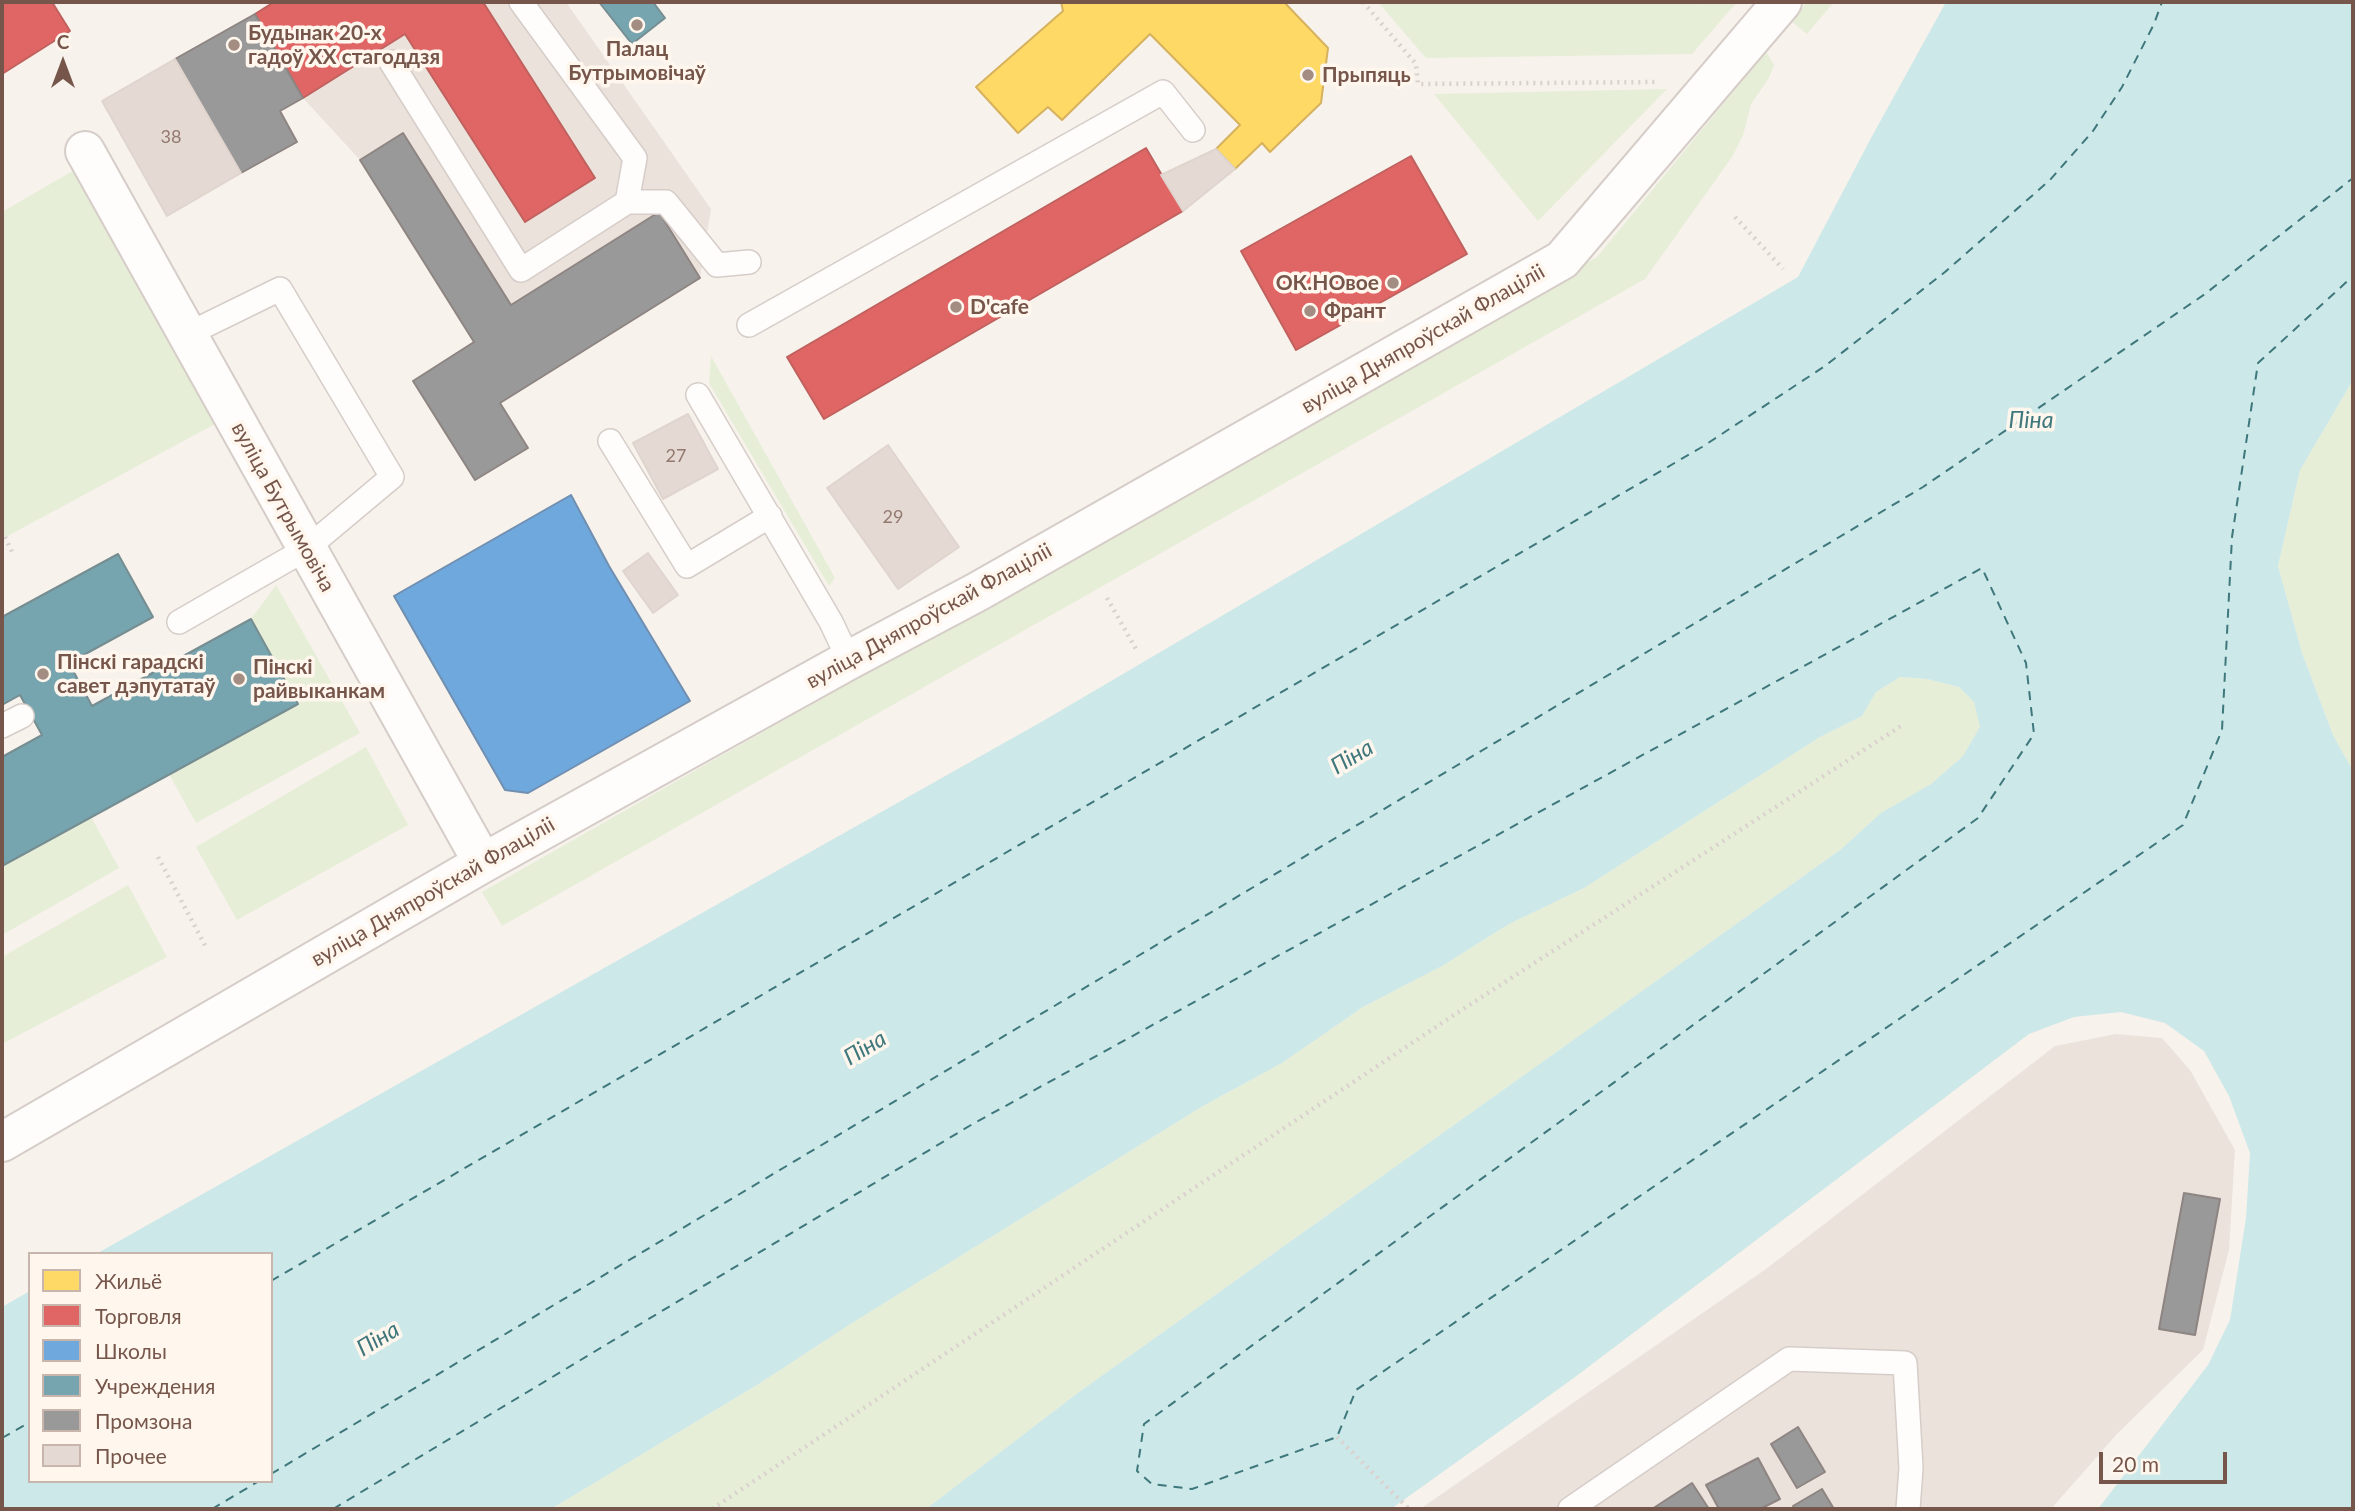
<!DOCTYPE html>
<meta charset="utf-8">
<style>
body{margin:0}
#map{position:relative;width:2355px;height:1511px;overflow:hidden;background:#f7f2ec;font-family:Lato,sans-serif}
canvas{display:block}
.frame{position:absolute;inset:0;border:4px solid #76564b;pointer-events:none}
.legend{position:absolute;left:28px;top:1252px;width:245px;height:231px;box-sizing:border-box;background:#fff6ed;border:2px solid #c8b6ac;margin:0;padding:9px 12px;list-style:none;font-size:21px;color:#76564b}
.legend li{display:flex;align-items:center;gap:14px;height:35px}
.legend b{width:35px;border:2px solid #c8b6ac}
.north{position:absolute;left:28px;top:28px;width:70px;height:70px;-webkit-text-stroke:5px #fff6ed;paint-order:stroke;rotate:0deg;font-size:19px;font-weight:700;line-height:28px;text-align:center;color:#76564b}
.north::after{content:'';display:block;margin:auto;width:24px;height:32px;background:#76564b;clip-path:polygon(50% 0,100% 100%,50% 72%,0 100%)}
.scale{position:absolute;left:2099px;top:1452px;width:128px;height:32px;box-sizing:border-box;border:4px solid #76564b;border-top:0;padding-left:9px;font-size:21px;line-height:24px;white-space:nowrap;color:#76564b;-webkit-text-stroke:5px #fff6ed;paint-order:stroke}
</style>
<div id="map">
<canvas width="2355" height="1511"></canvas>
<div class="frame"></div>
<ul class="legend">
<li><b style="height:19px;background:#ffd966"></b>Жильё</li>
<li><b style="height:19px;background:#e06666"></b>Торговля</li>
<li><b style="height:19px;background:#6fa8dc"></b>Школы</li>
<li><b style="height:19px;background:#76a5af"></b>Учреждения</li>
<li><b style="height:19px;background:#999"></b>Промзона</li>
<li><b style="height:19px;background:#e4dad3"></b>Прочее</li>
</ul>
<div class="north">С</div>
<div class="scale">20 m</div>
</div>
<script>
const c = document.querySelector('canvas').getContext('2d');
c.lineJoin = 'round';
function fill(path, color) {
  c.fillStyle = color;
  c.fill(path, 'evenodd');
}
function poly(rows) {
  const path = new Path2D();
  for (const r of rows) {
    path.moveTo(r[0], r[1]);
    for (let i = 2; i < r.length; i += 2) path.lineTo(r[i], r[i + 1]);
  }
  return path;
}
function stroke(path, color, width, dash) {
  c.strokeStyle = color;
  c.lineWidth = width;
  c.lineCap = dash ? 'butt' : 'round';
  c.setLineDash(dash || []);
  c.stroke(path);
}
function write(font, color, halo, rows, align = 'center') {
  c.font = font + ' Lato,sans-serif';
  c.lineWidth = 7;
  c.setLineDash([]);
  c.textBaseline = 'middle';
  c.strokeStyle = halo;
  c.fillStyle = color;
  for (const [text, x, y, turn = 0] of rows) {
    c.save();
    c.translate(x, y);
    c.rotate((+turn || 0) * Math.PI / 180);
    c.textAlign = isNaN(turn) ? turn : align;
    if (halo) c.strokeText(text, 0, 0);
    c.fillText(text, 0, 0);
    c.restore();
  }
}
fill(poly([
 [274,2,566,2,711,209,700,278,500,403,474,342,360,160,303,98,255,14],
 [2116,1034,2162,1038,2190,1070,2235,1150,2229,1250,2203,1350,2117,1434,2051,1509,1420,1509,1766,1269,2055,1046]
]), '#ebe2dc');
fill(poly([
 [1378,2,1699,2,1704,5,1707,2,1737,2,1692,54,1426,58],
 [1807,2,1834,2,1807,34,1791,21],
 [1766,52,1774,65,1769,78,1751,104,1743,135,1732,157,1645,279,502,926,482,892,1597,257],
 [1667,89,1538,221,1434,94],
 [76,169,215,424,2,539,2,212],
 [711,356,835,578,829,586,709,383],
 [2353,380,2353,771,2333,735,2302,653,2278,566,2300,470],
 [276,585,360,733,196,823,169,774,298,704,251,619],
 [1900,677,1927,679,1959,687,1974,702,1981,727,1963,756,1931,784,1881,813,1840,850,1079,1392,926,1509,551,1509,757,1385,852,1323,1203,1106,1282,1063,1363,1007,1442,966,1509,924,1584,888,1820,737,1862,716,1876,692],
 [366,747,408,825,237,920,196,847],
 [91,817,119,868,2,935,2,866],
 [128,885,167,957,2,1044,2,957]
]), '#e6eed7');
fill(poly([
 [1946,2,2353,2,2353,380,2300,470,2278,566,2302,653,2333,735,2353,771,2353,1509,2098,1509,2208,1365,2230,1320,2246,1218,2250,1153,2229,1096,2204,1051,2165,1023,2121,1012,2074,1017,2029,1034,1571,1380,1391,1509,926,1509,1079,1392,1840,850,1881,813,1931,784,1963,756,1980,727,1974,702,1959,687,1927,679,1900,677,1876,692,1862,716,1820,737,1584,888,1509,924,1442,966,1363,1007,1282,1063,1203,1106,852,1323,757,1385,551,1509,2,1509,2,1307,30,1291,30,1481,271,1481,271,1254,96,1254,1043,721,1798,277,1870,140]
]), '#cde8e8');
const homes = poly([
 [1061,2,1284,2,1328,48,1321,103,1270,152,1262,143,1235,169,1216,149,1240,125,1150,34,1062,120,1048,107,1018,133,976,87,1063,11,1061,2]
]);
fill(homes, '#ffd966');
stroke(homes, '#d6b25e', 2);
const shops = poly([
 [2,2,52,2,70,31,2,74,2,2],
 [274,2,483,2,595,178,525,222,405,34,303,98,255,14,274,2],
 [1146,148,1183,211,824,419,787,357,1146,148],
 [1411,156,1467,254,1296,350,1241,251,1411,156]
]);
fill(shops, '#e06666');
stroke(shops, '#c0615e', 2);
const schools = poly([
 [571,495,609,566,690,701,528,793,505,790,394,596,571,495]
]);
fill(schools, '#6fa8dc');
stroke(schools, '#718fb0', 2);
const public = poly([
 [599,2,653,2,665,18,632,44,599,2],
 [118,554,153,617,69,663,92,706,251,619,298,704,2,866,2,757,42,735,20,695,2,705,2,617,118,554]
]);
fill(public, '#76a5af');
stroke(public, '#768d91', 2);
const industry = poly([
 [255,14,303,98,280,111,297,142,241,173,175,59,255,14],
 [403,133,511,305,659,212,700,278,500,403,528,448,475,480,413,381,474,342,360,160,403,133],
 [2184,1193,2220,1199,2195,1335,2159,1329,2184,1193],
 [1798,1427,1825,1472,1797,1488,1771,1444,1798,1427],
 [1758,1458,1780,1499,1760,1509,1719,1509,1706,1485,1758,1458],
 [1692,1483,1709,1509,1652,1509,1692,1483],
 [1822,1489,1834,1509,1795,1509,1793,1506,1822,1489]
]);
fill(industry, '#999');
stroke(industry, '#8e8582', 2);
stroke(poly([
 [271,1281,1702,447,1825,366,1945,272,2050,180,2093,131,2122,87,2154,24,2162,2],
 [2,1438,30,1422],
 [271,1474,1923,487,2205,294,2353,178],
 [212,1509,259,1481],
 [333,1509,971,1125,1982,568,2026,663,2034,734,1978,818,1144,1424,1137,1471,1152,1484,1192,1489,1337,1437,1356,1390,2183,825,2222,730,2232,537,2258,363,2353,276]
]), '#3e777c', 2, [9, 7]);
const building = poly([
 [175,59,241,173,167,216,102,101,175,59],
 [1216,149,1235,169,1183,211,1161,175,1216,149],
 [688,414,718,469,663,499,633,443,688,414],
 [888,445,959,547,898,589,827,488,888,445],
 [648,553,678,595,653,613,623,571,648,553]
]);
fill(building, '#e4dad3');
stroke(building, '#e0d5ce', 2);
const service = poly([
 [521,2,635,158,627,202],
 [391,62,521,270,627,202,666,202,717,265,749,262],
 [749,325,1163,92,1193,130],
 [698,395,831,622,849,660],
 [610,441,687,566,770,516],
 [179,622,306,549,392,477,280,289,186,335],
 [2,726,22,716],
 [1570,1509,1789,1359,1905,1363,1911,1468,1908,1509]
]);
const minor = poly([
 [85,151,483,863]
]);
const tertiary = poly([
 [2,1142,483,863,849,660,977,592,1562,260,1782,2]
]);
stroke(service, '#d6cdc8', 26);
stroke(minor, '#d6cdc8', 42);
stroke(tertiary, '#d6cdc8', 42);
stroke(poly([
 [1363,2,1416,64,1418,84,1659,82],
 [1735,217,1783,269],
 [5,537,13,554],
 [1107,598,1136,649],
 [158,857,207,949],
 [1337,1437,1409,1509],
 [712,1509,1454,1015,1901,726]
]), '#dad1ce', 4.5, [2, 5]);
stroke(service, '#fefdfc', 23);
stroke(minor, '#fefdfc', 38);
stroke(tertiary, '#fefdfc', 38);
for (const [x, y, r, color] of [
 [637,25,7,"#a38d83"],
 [234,45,7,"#a38d83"],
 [1308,75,7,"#a38d83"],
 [1393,283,7,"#a38d83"],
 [956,307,7,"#a38d83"],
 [1310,311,7,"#a38d83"],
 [43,674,7,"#a38d83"],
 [239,679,7,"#a38d83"]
]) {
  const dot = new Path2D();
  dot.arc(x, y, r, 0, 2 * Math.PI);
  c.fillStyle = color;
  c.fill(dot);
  stroke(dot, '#fff6ed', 2.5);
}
write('18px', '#93796f', null, [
 ["38",171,137],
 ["27",676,456],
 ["29",893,517]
]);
write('bold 21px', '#76564b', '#fff6ed', [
 ["Будынак 20-х",248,33],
 ["гадоў ХХ стагоддзя",248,57],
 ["Палац",637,49,"center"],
 ["Бутрымовічаў",637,73,"center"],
 ["Прыпяць",1322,75],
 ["ОК.НОвое",1379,283,"right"],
 ["D'cafe",970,307],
 ["Франт",1324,311],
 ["Пінскі гарадскі",57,662],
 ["савет дэпутатаў",57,686],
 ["Пінскі",253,667],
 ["райвыканкам",253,691]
], 'left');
write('21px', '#76564b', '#fff6ed', [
 ["вуліца Дняпроўскай Флаціліі",1423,339,-30],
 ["вуліца Бутрымовіча",283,507,61],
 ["вуліца Дняпроўскай Флаціліі",929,616,-29],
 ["вуліца Дняпроўскай Флаціліі",433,892,-30]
]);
write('italic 23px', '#3e777c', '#fff6ed', [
 ["Піна",2031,421],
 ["Піна",1352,757,-31],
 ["Піна",865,1048,-31],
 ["Піна",378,1339,-31]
]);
</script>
